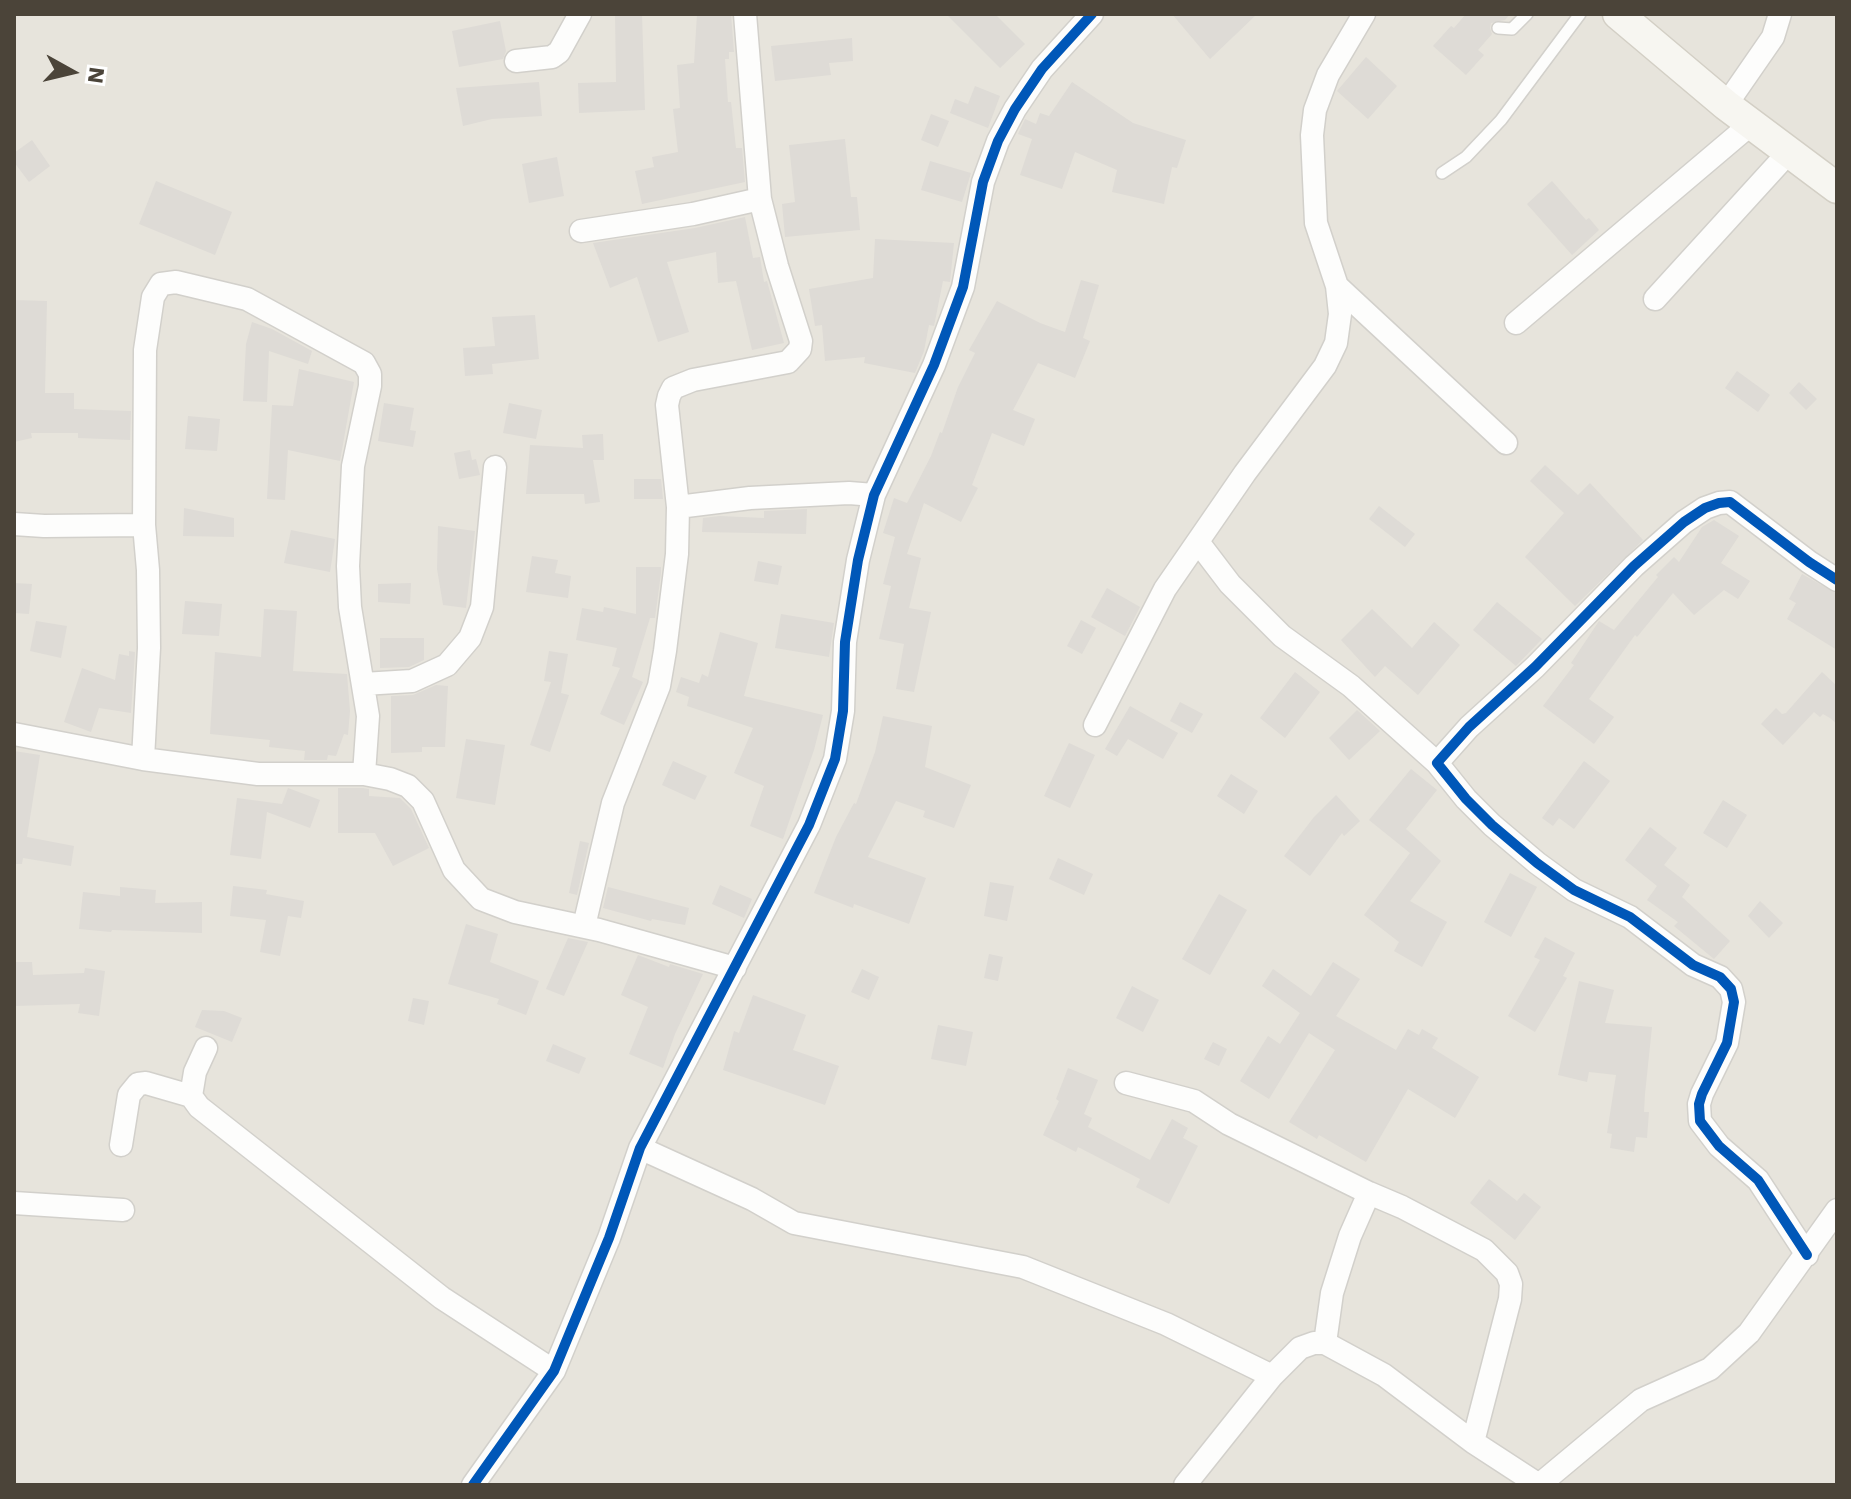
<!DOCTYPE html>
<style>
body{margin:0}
#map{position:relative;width:1851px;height:1499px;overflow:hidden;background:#f4f2ee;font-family:"Work Sans",sans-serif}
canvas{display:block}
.frame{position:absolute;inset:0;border:16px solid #4b4439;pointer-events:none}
.north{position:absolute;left:32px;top:32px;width:80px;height:80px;-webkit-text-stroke:6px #fff;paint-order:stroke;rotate:98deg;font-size:22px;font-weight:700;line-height:32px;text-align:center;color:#4b4439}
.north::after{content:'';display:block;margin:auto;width:28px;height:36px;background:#4b4439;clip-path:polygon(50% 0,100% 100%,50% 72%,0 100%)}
</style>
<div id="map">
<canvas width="1851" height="1499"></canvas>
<div class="frame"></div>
<div class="north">N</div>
</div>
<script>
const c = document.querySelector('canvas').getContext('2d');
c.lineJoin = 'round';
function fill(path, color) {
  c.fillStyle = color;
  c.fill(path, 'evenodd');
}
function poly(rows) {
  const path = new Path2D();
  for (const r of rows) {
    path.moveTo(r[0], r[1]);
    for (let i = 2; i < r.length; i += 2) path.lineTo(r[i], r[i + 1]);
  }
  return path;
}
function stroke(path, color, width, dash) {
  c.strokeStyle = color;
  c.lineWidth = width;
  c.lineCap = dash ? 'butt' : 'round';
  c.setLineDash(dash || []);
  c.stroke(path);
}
fill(poly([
 [14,14,1837,14,1837,1485,14,1485]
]), '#e7e4dc');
fill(poly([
 [615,14,642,14,645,110,579,113,578,83,616,82],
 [697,14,731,14,734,52,729,52,729,59,725,59,728,102,731,102,736,148,742,148,745,182,642,204,635,171,654,167,652,157,678,152,673,109,680,108,677,65,694,63],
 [946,14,995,14,1025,44,1000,68],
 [1172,14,1257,14,1210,59],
 [1466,14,1510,14,1505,20,1491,23,1490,28,1492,34,1478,50,1484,55,1466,75,1433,46,1451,26,1454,28],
 [500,21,506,51,503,59,459,67,452,31],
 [852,38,853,61,829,63,831,75,775,81,771,46],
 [1366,57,1397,86,1368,119,1337,91],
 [539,82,542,116,492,119,463,126,456,88],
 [1072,82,1133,123,1186,140,1177,168,1172,167,1164,204,1112,192,1117,170,1075,152,1062,189,1020,175,1032,139,1018,134,1025,119,1036,124,1040,113,1049,116],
 [975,86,1000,96,988,128,950,113,955,99,968,104],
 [931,114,949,121,938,147,921,140],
 [845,139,851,197,857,197,860,230,785,237,782,204,795,202,789,145],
 [32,140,50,166,29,182,14,162,14,153],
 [557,157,564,196,529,203,522,164],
 [930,161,971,173,962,202,921,190],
 [156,181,232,212,215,255,139,224],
 [1552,181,1586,220,1589,218,1599,230,1572,255,1527,204],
 [745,217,753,258,760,257,764,282,767,281,784,343,752,350,736,281,718,283,716,252,667,262,689,332,658,342,637,277,610,288,593,243,695,228],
 [875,239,954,243,950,282,943,281,934,326,929,325,924,351,915,373,864,363,865,357,825,361,822,325,815,326,809,289,873,278],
 [1081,280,1099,285,1083,338,1090,341,1075,378,1038,363,1013,410,1035,419,1024,446,992,433,972,485,978,488,961,522,924,503,907,554,921,558,909,608,931,612,914,692,896,689,904,644,879,639,891,586,883,584,895,537,883,533,894,498,907,503,931,456,940,432,942,433,958,387,975,353,969,350,997,301,1040,323,1065,332],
 [14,300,47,301,45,393,74,393,74,409,131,411,130,440,78,438,78,433,31,433,32,438,14,442],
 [535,315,539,359,492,364,493,374,465,376,463,348,495,346,492,317],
 [252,322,272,329,312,351,308,364,269,351,267,402,243,401,246,344],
 [299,369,354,382,340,461,288,450,285,500,267,499,272,405,293,406],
 [1737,371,1770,395,1758,412,1725,388],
 [1799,382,1817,399,1806,410,1789,393],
 [384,403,414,408,410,430,416,431,413,447,378,441],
 [509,403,542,410,536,439,503,433],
 [188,416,220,419,217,451,185,449],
 [603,434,604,460,593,460,600,502,585,504,584,494,526,494,530,445,583,448,582,435],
 [470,450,472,460,476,459,480,475,459,479,454,453],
 [1545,465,1578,495,1590,483,1643,540,1575,606,1525,557,1564,513,1530,481],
 [634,479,661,479,663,499,634,499],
 [1379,506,1415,534,1405,547,1369,519],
 [184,508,234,518,234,537,183,536],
 [807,509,806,534,702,532,703,518,720,516,764,518,764,511],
 [1714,520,1739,536,1721,563,1750,581,1738,599,1724,590,1694,615,1673,593,1637,637,1635,635,1589,699,1614,717,1594,744,1543,706,1574,665,1571,663,1599,621,1614,630,1658,577,1656,575,1674,557,1679,562,1702,527],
 [438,526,475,531,466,608,443,605,437,569],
 [291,530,335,539,330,572,284,563],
 [532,556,558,560,555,573,571,576,568,598,526,592],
 [758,561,782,566,778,585,754,581],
 [636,567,661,567,661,573,655,618,650,618,632,677,643,682,624,725,600,714,620,668,612,666,617,648,576,640,582,608,603,612,604,607,636,614],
 [1802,574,1837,594,1837,650,1787,619,1796,603,1789,599],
 [14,583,32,584,29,614,14,613],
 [411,583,410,604,378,602,378,584],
 [1107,588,1140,607,1125,636,1091,617],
 [185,601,222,604,219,636,182,634],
 [1497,602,1542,639,1516,666,1473,630],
 [264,609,297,611,293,671,347,674,350,711,348,735,344,734,336,756,328,755,327,760,304,760,305,751,269,747,270,740,210,734,215,652,261,657],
 [1372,609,1412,648,1434,622,1460,645,1418,695,1385,666,1375,677,1341,640],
 [781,614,834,623,829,657,775,648],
 [1081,620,1096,628,1082,654,1067,646],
 [36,621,67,626,61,658,30,651],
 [720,632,758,643,744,696,823,715,814,750,783,839,750,826,764,786,734,773,753,728,687,706,689,697,676,692,681,677,699,683,702,674,708,677],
 [380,638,424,638,424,660,409,667,380,668],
 [129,651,135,652,131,713,99,708,91,732,64,722,82,668,115,680,119,654,129,656],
 [549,651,568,654,561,693,569,695,550,752,530,745,551,682,544,681],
 [1295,672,1320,692,1285,738,1260,718],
 [1822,672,1837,686,1837,724,1830,718,1823,714,1820,717,1814,712,1783,745,1761,724,1776,708,1782,714,1786,713],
 [436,685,448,686,445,747,422,747,422,752,391,753,391,696,413,695],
 [1180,702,1203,714,1192,733,1170,721],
 [1130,706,1178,733,1163,759,1128,739,1117,756,1105,749],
 [1357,710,1380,731,1349,760,1329,738],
 [883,716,932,726,925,767,971,785,954,828,923,817,925,811,896,801,868,857,926,878,909,924,854,904,853,908,814,893,836,837,854,803,856,804,875,752],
 [466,739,505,745,495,805,456,798],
 [1069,743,1095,755,1070,808,1044,796],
 [14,751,40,755,27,837,74,846,71,866,23,858,22,864,14,864],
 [673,761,707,776,695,800,662,785],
 [1584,761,1610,781,1574,829,1559,818,1553,826,1542,818],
 [1411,769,1437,790,1406,829,1441,861,1410,901,1447,922,1422,967,1394,951,1399,942,1364,915,1410,853,1369,820],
 [1231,774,1258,791,1244,814,1217,796],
 [288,788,320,800,310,828,267,812,261,859,230,855,237,798,282,804],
 [338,788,363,788,369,789,369,796,400,798,411,809,429,848,393,866,375,833,338,833],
 [1336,795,1360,821,1344,836,1342,833,1310,876,1284,856,1314,817],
 [1723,800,1747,815,1727,848,1703,833],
 [1650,827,1677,848,1664,865,1690,885,1682,897,1730,941,1714,959,1674,926,1678,922,1647,900,1657,886,1625,860],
 [580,841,589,843,577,895,569,893],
 [1058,858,1093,874,1084,895,1049,879],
 [1510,873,1537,887,1511,937,1484,922],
 [990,882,1014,886,1007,921,984,916],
 [720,885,752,899,744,918,712,904],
 [233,886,267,890,266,894,304,901,301,918,288,916,280,956,260,952,266,920,230,916],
 [120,887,156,890,155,903,202,902,202,933,112,930,111,932,79,929,83,892,120,896],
 [608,887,689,908,685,925,652,919,651,921,603,908],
 [1219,894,1247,910,1210,975,1182,959],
 [1760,901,1783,923,1769,938,1748,916],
 [466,924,498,934,490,962,539,981,526,1015,497,1004,499,999,448,984],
 [1545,937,1575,953,1563,976,1567,978,1535,1032,1508,1016,1540,960,1534,957],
 [568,938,588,942,564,996,546,989],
 [989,954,1003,957,998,981,984,978],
 [638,955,669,967,670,964,703,974,675,1034,663,1068,629,1054,648,1007,621,995],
 [14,962,32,962,33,975,84,973,85,968,105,971,99,1016,78,1013,80,1004,14,1006],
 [1333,962,1360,979,1336,1016,1396,1050,1408,1029,1419,1035,1422,1029,1438,1038,1432,1048,1479,1077,1455,1118,1408,1089,1366,1162,1319,1135,1317,1139,1289,1122,1335,1050,1309,1033,1269,1099,1240,1081,1268,1036,1280,1044,1300,1013,1262,986,1273,969,1311,996],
 [862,969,879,977,869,1000,851,992],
 [1579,981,1614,990,1605,1023,1652,1027,1645,1094,1644,1112,1649,1112,1647,1138,1636,1137,1634,1152,1610,1148,1612,1134,1607,1133,1616,1075,1589,1072,1587,1082,1558,1075],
 [1132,986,1159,1000,1143,1032,1116,1018],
 [753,995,806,1015,793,1050,839,1066,825,1105,723,1070,734,1031,739,1033],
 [413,998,429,1001,424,1025,408,1021],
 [202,1010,224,1011,242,1018,232,1042,195,1027],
 [938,1025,973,1032,966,1066,931,1059],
 [1213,1042,1227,1049,1219,1066,1204,1059],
 [553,1044,586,1058,579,1074,546,1061],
 [1068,1068,1098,1080,1084,1114,1092,1118,1088,1127,1150,1160,1172,1119,1188,1128,1183,1138,1198,1146,1169,1204,1136,1187,1140,1179,1078,1147,1076,1152,1043,1135,1059,1101,1056,1099],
 [1489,1179,1517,1201,1524,1193,1541,1207,1515,1240,1470,1203]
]), '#dedbd6');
const service = poly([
 [1498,28,1512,29,1527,14],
 [1442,173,1466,157,1501,120,1580,14]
]);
const minor = poly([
 [516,61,552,57,559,52,580,14],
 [1726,105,1773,37,1780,14],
 [581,231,693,214,760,199],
 [1337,286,1506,443],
 [1655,299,1789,152],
 [1516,323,1751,124],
 [678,507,750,498,849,493,874,495],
 [14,524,44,526,144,525],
 [1198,542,1230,584,1282,636,1351,686,1437,763],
 [363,684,412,681,447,665,470,638,482,607,495,467],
 [1095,725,1165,589,1245,473,1325,366,1336,343,1340,314,1337,286,1316,223,1312,135,1315,110,1328,75,1364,14],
 [14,734,143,759,258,774,364,774,390,779,408,786,423,801,454,870,481,899,515,912,599,930,735,968],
 [143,759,149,648,148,570,144,525,145,350,153,297,161,284,176,282,247,299,364,363,370,374,370,386,353,466,348,566,350,607,368,716,364,774],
 [584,926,613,803,659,686,665,651,677,554,678,507,667,405,669,396,673,388,693,380,788,362,800,349,801,341,777,266,760,199,745,14],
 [206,1048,195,1072,191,1096,199,1107,442,1298,554,1371],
 [1126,1083,1194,1101,1229,1124,1369,1193,1350,1236,1332,1293,1325,1343],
 [121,1145,129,1095,138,1084,146,1083,191,1096],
 [640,1148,752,1199,794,1223,1023,1267,1166,1324,1272,1376],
 [1369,1193,1402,1207,1484,1250,1507,1273,1511,1284,1510,1299,1473,1442,1539,1485,1641,1400,1710,1369,1749,1333,1837,1210],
 [14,1203,123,1210],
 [1807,1255,1758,1180,1719,1146,1700,1121,1699,1104,1702,1094,1727,1043,1734,1002,1731,989,1720,977,1693,965,1630,917,1574,890,1537,863,1492,825,1466,799,1437,763,1469,727,1535,667,1634,566,1684,522,1705,508,1719,503,1730,502,1809,562,1837,580],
 [473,1485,554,1371,609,1238,640,1148,809,825,835,759,843,711,845,642,858,560,874,495,934,365,963,287,983,182,998,141,1015,109,1042,69,1092,14],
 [1185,1485,1272,1376,1300,1348,1314,1343,1325,1343,1384,1375,1473,1442]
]);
const secondary = poly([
 [1618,14,1726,105,1837,188]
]);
stroke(service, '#d2d0cb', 14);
stroke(minor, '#d2d0cb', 25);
stroke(secondary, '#d3cfc5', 33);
stroke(service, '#fdfdfc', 11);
stroke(minor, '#fdfdfc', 22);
stroke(secondary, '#f7f6f1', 30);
stroke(poly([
 [1807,1255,1758,1180,1719,1146,1700,1121,1699,1104,1702,1094,1727,1043,1734,1002,1731,989,1720,977,1693,965,1630,917,1574,890,1537,863,1492,825,1466,799,1437,763,1469,727,1535,667,1634,566,1684,522,1705,508,1719,503,1730,502,1809,562,1837,580],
 [473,1485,554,1371,609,1238,640,1148,809,825,835,759,843,711,845,642,858,560,874,495,934,365,963,287,983,182,998,141,1015,109,1042,69,1092,14]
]), '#0057b8', 10);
</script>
